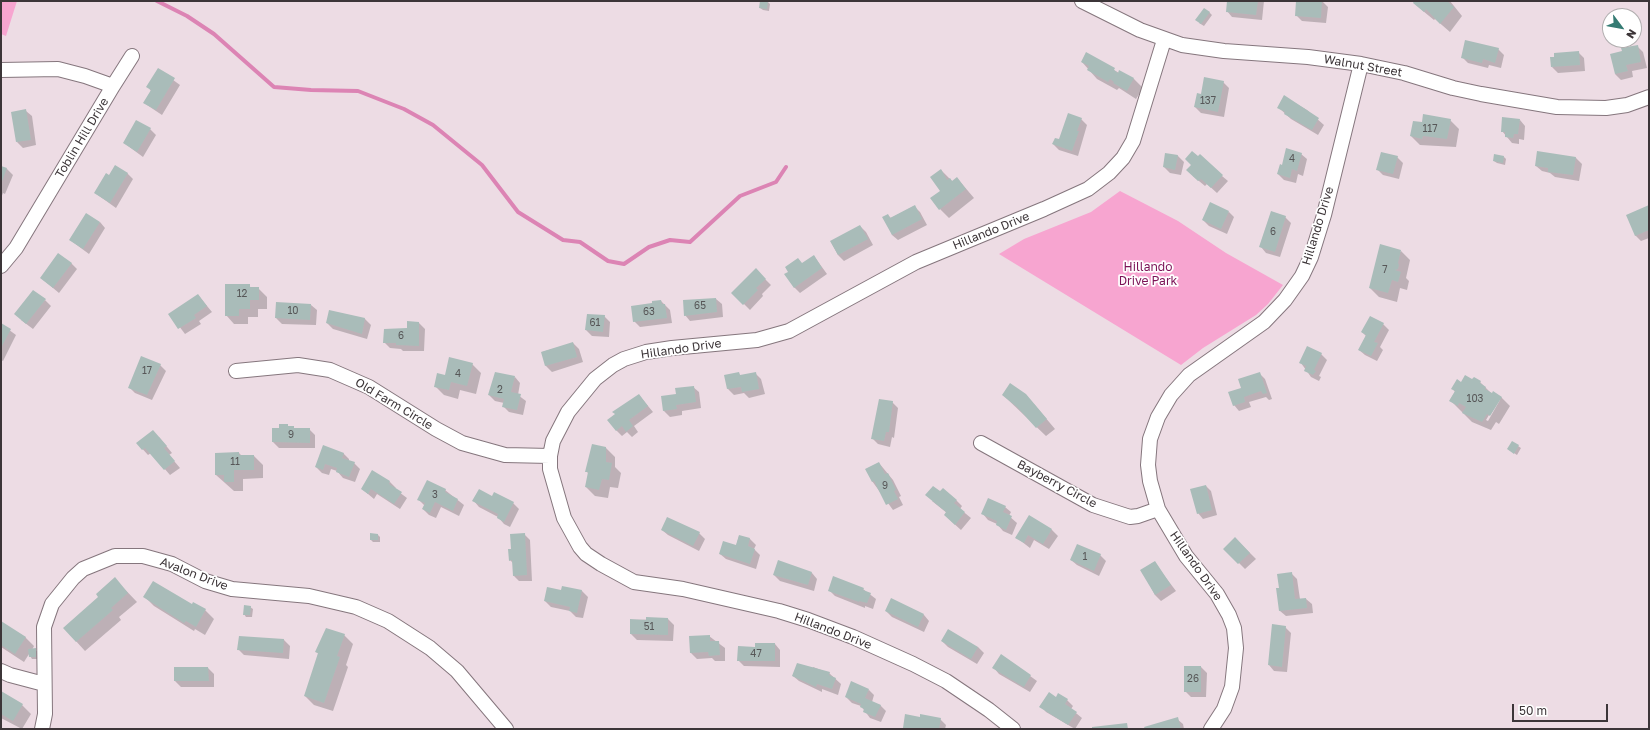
<!DOCTYPE html>
<style>
body{margin:0}
#map{position:relative;width:1650px;height:730px;overflow:hidden;background:#eddce4;font-family:"Golos Text",sans-serif}
canvas{display:block}
.frame{position:absolute;inset:0;border:2px solid #3c3538;pointer-events:none}
.north{position:absolute;left:1602px;top:8px;width:40px;height:40px;box-sizing:border-box;background:#fff;border:1px solid #b1aeaf;border-radius:50%;rotate:122deg;font-size:11px;font-weight:700;line-height:16px;text-align:center;color:#3c3538}
.north::after{content:'';display:block;margin:auto;width:14px;height:18px;background:#347b73;clip-path:polygon(50% 0,100% 100%,50% 72%,0 100%)}
.scale{position:absolute;left:1512px;top:704px;width:96px;height:18px;box-sizing:border-box;border:2px solid #3c3538;border-top:0;padding-left:5px;font-size:12px;line-height:14px;white-space:nowrap;color:#3c3538;-webkit-text-stroke:3px #fff;paint-order:stroke}
</style>
<div id="map">
<canvas width="1650" height="730"></canvas>
<div class="frame"></div>
<div class="north">N</div>
<div class="scale">50 m</div>
</div>
<script>
const c = document.querySelector('canvas').getContext('2d');
c.lineJoin = 'round';
function fill(path, color) {
  c.fillStyle = color;
  c.fill(path, 'evenodd');
}
function poly(rows) {
  const path = new Path2D();
  for (const r of rows) {
    path.moveTo(r[0], r[1]);
    for (let i = 2; i < r.length; i += 2) path.lineTo(r[i], r[i + 1]);
  }
  return path;
}
function stroke(path, color, width, dash) {
  c.strokeStyle = color;
  c.lineWidth = width;
  c.lineCap = dash ? 'butt' : 'round';
  c.setLineDash(dash || []);
  c.stroke(path);
}
function write(font, color, halo, rows, align = 'center') {
  c.font = font + ' "Golos Text",sans-serif';
  c.lineWidth = 3.5;
  c.setLineDash([]);
  c.textBaseline = 'middle';
  c.strokeStyle = halo;
  c.fillStyle = color;
  for (const [text, x, y, turn = 0] of rows) {
    c.save();
    c.translate(x, y);
    c.rotate((+turn || 0) * Math.PI / 180);
    c.textAlign = isNaN(turn) ? turn : align;
    if (halo) c.strokeText(text, 0, 0);
    c.fillText(text, 0, 0);
    c.restore();
  }
}
fill(poly([
 [1,1,17,1,6,36,1,34],
 [1120,191,1178,221,1226,253,1283,285,1268,304,1256,315,1203,348,1181,365,999,254,1024,239,1091,212]
]), '#f7a5d0');
fill(poly([
 [761,1,767,1,770,4,769,11,763,10,760,8],
 [1228,1,1264,1,1262,20,1232,17,1227,11],
 [1297,1,1322,1,1328,7,1326,23,1302,21,1296,15],
 [1415,1,1450,1,1462,16,1450,32,1435,19,1434,20,1423,11,1414,3],
 [1209,12,1212,15,1204,26,1199,23],
 [1637,46,1643,52,1647,68,1632,71,1633,77,1621,80,1615,74,1623,52],
 [1498,49,1504,55,1501,68,1489,65,1488,68,1468,63,1462,57],
 [1578,52,1584,58,1585,71,1558,73,1552,67],
 [1087,54,1119,73,1120,72,1134,79,1143,88,1136,99,1119,88,1117,90,1097,79,1082,62],
 [158,69,180,85,162,115,144,103,151,91,148,87],
 [1223,82,1229,88,1224,117,1201,113,1195,107,1202,95],
 [1285,97,1307,110,1324,125,1318,135,1291,119,1278,107],
 [26,111,32,116,36,145,23,148,17,142],
 [1081,119,1087,125,1078,156,1059,150,1053,144,1059,141],
 [1450,120,1459,129,1456,147,1420,145,1411,136,1422,123],
 [1520,120,1525,126,1524,140,1519,139,1519,144,1512,143,1502,131],
 [150,129,156,135,143,157,124,143],
 [1166,154,1178,156,1184,162,1181,175,1170,173,1164,167],
 [1301,154,1307,159,1303,176,1298,174,1296,183,1284,180,1278,174,1283,166],
 [1397,157,1403,163,1399,179,1383,175,1378,170],
 [1504,157,1506,159,1505,165,1497,163,1494,161],
 [1576,158,1582,164,1579,181,1555,177,1550,173,1542,171,1536,166],
 [1,167,7,169,13,175,5,194,3,193,1,198],
 [941,170,953,182,957,178,974,198,949,218,940,209],
 [127,173,133,179,116,208,95,193,109,176],
 [1193,176,1222,176,1228,181,1217,193,1207,184,1205,186],
 [914,206,920,212,927,225,898,240,892,235,888,215,891,218],
 [1649,206,1649,238,1641,241,1635,235],
 [1229,212,1234,217,1227,234,1209,226,1203,220],
 [1285,217,1291,223,1280,257,1266,253,1261,247],
 [100,222,105,228,89,254,70,240],
 [860,226,866,232,873,245,844,261,838,255,831,242],
 [1401,251,1410,260,1406,278,1409,281,1407,290,1400,288,1397,302,1379,297,1370,288],
 [814,256,827,274,800,293,794,287,802,264],
 [71,263,77,269,59,293,41,278],
 [756,270,771,285,762,294,763,296,750,310,733,293],
 [249,285,251,288,258,288,267,297,267,309,258,309,258,317,248,317,248,324,234,324,226,315],
 [198,295,212,312,199,321,201,324,185,334,170,314],
 [716,299,722,304,723,317,690,321,685,315],
 [45,300,51,306,33,329,21,320],
 [661,301,670,310,672,323,640,327,634,321,653,304],
 [311,305,317,310,316,325,282,324,276,318],
 [330,311,365,319,371,325,367,339,333,329,327,323],
 [604,316,610,322,609,337,592,336,586,330],
 [408,322,419,323,425,329,424,351,403,351,401,349,390,348,384,342,408,329],
 [1,324,16,335,3,361,1,360],
 [1383,324,1389,330,1380,347,1383,350,1377,361,1365,355,1359,350,1366,336,1362,332],
 [573,343,579,349,583,362,552,372,546,366,542,352],
 [1321,354,1327,360,1319,376,1321,377,1319,381,1311,377,1301,363],
 [472,364,481,373,476,394,460,390,458,399,444,395,435,386,446,376],
 [160,365,166,371,152,400,135,393,130,388],
 [738,373,741,376,755,373,761,379,765,394,749,398,744,393,734,395,728,389,725,376],
 [1259,373,1265,379,1272,399,1269,400,1266,397,1249,402,1251,407,1239,411,1234,405,1242,389],
 [515,377,520,383,518,395,526,401,523,415,509,412,503,406,504,403,495,401,489,395],
 [1480,382,1492,394,1501,397,1510,406,1499,424,1496,422,1491,430,1472,422,1450,400,1455,392,1453,389,1461,383],
 [1498,400,1500,400,1488,421,1486,420],
 [693,387,699,392,701,408,682,411,682,415,670,417,664,411,662,397,677,395],
 [639,395,653,412,634,426,638,432,632,437,627,432,622,436,616,430],
 [1003,395,1034,404,1055,429,1046,436],
 [892,402,898,408,894,438,892,437,890,447,878,444,872,438],
 [289,427,295,429,309,429,315,435,315,448,279,448,273,442],
 [159,437,172,453,169,455,180,468,170,475,151,453,148,455,138,444],
 [1512,442,1521,448,1517,455,1508,449],
 [606,448,615,457,615,467,621,473,618,488,610,487,608,498,595,496,586,487,589,474,586,471],
 [239,453,242,456,254,456,263,465,263,478,243,479,243,491,234,491,216,475],
 [343,453,349,459,349,461,354,463,360,469,355,482,343,478,337,471,331,469,329,475,322,473,316,467],
 [879,463,893,480,901,496,899,497,903,505,893,510,872,481],
 [390,482,396,488,395,489,407,498,400,509,377,494,374,499,362,489],
 [1206,486,1211,491,1217,515,1203,519,1198,513],
 [445,490,464,505,459,516,441,507,436,518,429,515,423,509,425,506,418,499],
 [493,497,513,503,519,509,510,527,504,524,498,517,479,507,474,501],
 [956,500,962,506,960,509,971,518,961,530,951,521,947,513,932,501],
 [1005,507,1011,512,1009,516,1017,523,1012,535,1003,531,997,524,988,520,983,514],
 [1029,517,1052,530,1058,536,1049,549,1034,540,1030,548,1017,538],
 [662,530,699,533,705,539,699,551,668,535],
 [524,534,530,540,532,581,519,581,514,576,513,563,510,560,512,550],
 [378,535,380,537,380,542,373,542,371,540],
 [739,536,750,539,756,545,754,549,760,555,756,569,726,559,720,554,736,546],
 [1235,538,1256,559,1245,569,1225,549],
 [1100,555,1106,561,1099,576,1077,565,1071,560],
 [1154,562,1176,591,1161,601,1155,595,1142,570],
 [812,573,817,579,814,591,780,581,774,575],
 [1291,573,1297,579,1300,599,1306,599,1312,604,1313,613,1286,616,1280,611,1280,589],
 [115,579,137,602,119,617,121,620,85,651,64,628,100,597],
 [563,587,582,591,588,597,583,618,576,617,570,611,551,607,545,601,562,591],
 [863,589,876,599,873,609,865,606,865,608,835,596,829,590],
 [145,597,192,605,205,610,214,619,205,635,195,629,194,631,154,606],
 [250,607,253,609,252,617,246,617,244,614],
 [886,611,924,615,929,621,924,632,892,617],
 [668,619,674,625,673,641,637,640,631,634,631,620],
 [1,622,25,637,34,646,32,650,35,650,38,652,39,659,32,659,29,654,24,662,1,647],
 [1285,627,1291,633,1287,672,1274,671,1269,665],
 [344,635,353,644,346,665,348,667,333,711,314,705,305,696,319,654,316,652],
 [709,636,725,648,725,661,715,661,712,658,697,659,691,653,690,637],
 [284,640,290,646,289,659,244,655,238,649],
 [942,641,978,647,984,653,977,664,948,647],
 [775,644,780,650,780,667,744,666,738,660,756,648],
 [1001,655,1037,681,1030,692,999,674,994,668],
 [813,667,829,673,841,684,838,695,822,689,822,692,799,681,793,676,812,669],
 [1201,667,1207,673,1206,697,1191,697,1185,691],
 [208,668,214,674,214,687,181,687,175,681],
 [869,690,874,695,872,702,880,705,886,711,881,722,870,718,861,706,852,703,846,697],
 [1,693,22,705,31,714,22,729,1,718],
 [1056,698,1067,700,1073,706,1071,709,1082,718,1075,729,1046,712,1041,706],
 [940,719,946,725,945,729,904,728],
 [1177,719,1183,724,1184,729,1146,729]
]), '#0003');
stroke(poly([
 [157,1,187,16,214,34,274,87,311,90,358,91,404,109,433,125,482,165,518,212,563,240,580,242,608,261,624,264,649,247,670,240,690,242,740,196,776,182,786,167]
]), '#dc84b4', 4);
fill(poly([
 [760,1,768,1,767,9,759,8],
 [1227,1,1258,1,1256,15,1226,12],
 [1296,1,1322,1,1321,18,1295,16],
 [1414,1,1447,1,1454,7,1440,24,1426,9,1424,12,1413,3],
 [1204,8,1210,12,1201,24,1195,20],
 [1465,40,1499,48,1495,63,1483,59,1482,63,1461,58],
 [1638,45,1641,62,1626,65,1628,71,1615,74,1610,54,1622,51,1621,48],
 [1579,51,1580,65,1551,67,1550,57,1554,57,1554,53],
 [1086,52,1115,68,1114,70,1118,73,1119,70,1134,78,1127,91,1113,83,1114,82,1110,79,1108,82,1087,70,1089,66,1081,62],
 [158,68,175,78,156,110,143,103,151,90,146,87],
 [1204,77,1224,81,1218,112,1194,107,1197,93,1201,94],
 [1284,95,1319,118,1312,130,1284,114,1285,112,1277,108],
 [26,109,31,140,16,142,11,112],
 [1068,113,1082,118,1077,131,1079,131,1072,151,1052,144,1055,138,1059,139],
 [1423,114,1451,119,1447,139,1423,136,1422,139,1410,136,1413,121,1422,122],
 [1502,117,1520,119,1518,134,1514,134,1513,138,1505,137,1505,132,1501,132],
 [136,120,151,128,137,152,123,143],
 [1286,148,1302,153,1297,171,1292,169,1290,178,1277,174,1280,164,1282,165],
 [1192,151,1198,156,1200,154,1223,175,1211,188,1201,179,1198,181,1186,170,1191,165,1185,159],
 [1537,151,1576,157,1573,175,1548,172,1548,168,1535,166],
 [1381,152,1398,156,1393,174,1376,170],
 [1165,153,1178,155,1175,170,1163,167],
 [1494,154,1504,156,1503,163,1493,161],
 [115,165,128,173,110,203,94,193,106,173,109,175],
 [1,166,7,168,1,184],
 [941,169,947,180,950,178,952,181,957,177,966,189,939,210,930,198,940,191,930,177],
 [1210,202,1229,211,1221,229,1202,220],
 [915,205,922,219,892,235,882,217,888,214,890,218],
 [1649,205,1649,230,1635,236,1626,215],
 [1271,211,1286,216,1275,252,1259,247],
 [86,213,100,222,83,249,69,240],
 [860,225,868,239,838,255,830,241],
 [1380,244,1401,250,1398,263,1399,265,1398,269,1395,270,1401,272,1398,282,1392,280,1388,293,1369,288],
 [58,253,72,263,53,288,40,278],
 [814,255,822,268,794,288,784,274,788,272,785,267,798,258,802,263],
 [756,268,766,279,756,288,758,290,743,305,731,293],
 [225,284,250,284,250,287,259,287,259,300,250,300,250,309,239,309,239,316,225,316],
 [33,290,46,299,26,324,14,314],
 [198,294,207,306,194,315,196,318,178,329,168,314],
 [716,298,717,312,684,316,683,300],
 [661,300,662,304,665,304,667,318,633,322,631,306,652,303,652,301],
 [276,302,311,304,310,320,275,318],
 [329,310,365,318,362,334,326,323],
 [587,314,605,315,603,332,585,330],
 [1370,316,1384,323,1374,342,1378,343,1371,356,1358,350,1366,335,1361,332],
 [407,321,419,322,419,346,396,345,396,343,383,343,384,329,407,328],
 [1,323,11,329,1,348],
 [573,342,577,357,545,366,541,352],
 [1307,346,1322,353,1314,370,1316,371,1313,375,1304,371,1306,366,1299,363],
 [141,356,161,364,147,395,128,388],
 [449,357,473,363,467,386,451,382,449,390,434,387,437,373,445,375],
 [495,372,515,376,511,392,521,394,517,410,502,407,504,399,488,395],
 [739,372,740,375,756,372,759,389,742,392,741,387,727,389,724,375],
 [1260,372,1267,393,1263,394,1261,391,1244,397,1245,402,1233,406,1228,392,1241,388,1238,379],
 [1465,375,1472,379,1474,377,1481,381,1480,383,1486,387,1485,389,1492,393,1493,391,1502,397,1490,416,1487,414,1482,422,1462,413,1466,407,1459,403,1458,406,1449,401,1455,391,1451,389,1457,379,1461,382],
 [1010,383,1026,394,1047,419,1036,428,1017,407,1002,395],
 [694,386,696,402,676,405,677,409,663,411,661,396,676,394,675,388],
 [639,394,648,406,629,420,633,426,626,432,622,426,616,431,607,420,615,414,612,412],
 [879,399,893,401,889,432,886,432,884,441,871,439],
 [279,424,288,424,288,426,294,426,294,428,310,428,310,443,272,442,272,428,279,428],
 [153,430,167,446,164,448,175,461,164,470,145,448,142,450,136,443],
 [1512,441,1519,445,1514,454,1507,449],
 [592,444,606,447,606,462,612,463,609,480,602,479,599,490,585,487,588,472,585,472],
 [323,445,344,453,342,458,355,462,349,477,336,472,337,468,325,464,323,470,315,467],
 [239,452,239,455,254,455,254,470,234,470,234,482,224,482,224,475,215,475,215,453],
 [879,462,885,474,888,473,896,490,894,491,898,499,886,505,874,481,872,482,865,469],
 [372,470,390,481,389,484,402,492,394,504,371,489,368,494,361,489],
 [427,480,446,489,445,492,458,499,453,511,435,502,430,513,422,509,425,503,417,500],
 [1206,485,1212,510,1197,514,1190,489],
 [933,486,940,491,943,488,957,500,954,503,965,512,955,525,944,515,946,512,925,495],
 [479,489,492,496,494,492,514,502,504,522,497,518,498,514,472,501],
 [988,498,1006,506,1003,512,1012,516,1006,530,996,525,997,521,981,514],
 [1029,515,1052,529,1043,544,1028,535,1024,543,1015,538],
 [667,517,700,532,693,546,661,530],
 [370,533,378,534,378,540,370,540],
 [525,533,527,575,513,576,512,560,509,561,508,549,511,549,510,534],
 [739,535,750,538,748,546,755,549,750,564,719,554,723,541,736,545],
 [1235,537,1250,553,1238,564,1223,549],
 [1077,544,1101,554,1094,571,1070,560],
 [778,560,812,572,808,585,773,575],
 [1155,561,1171,585,1155,595,1140,570],
 [1292,572,1295,599,1306,598,1307,608,1279,611,1276,588,1279,588,1277,574],
 [833,576,864,588,863,590,871,593,867,603,859,601,859,602,828,591],
 [115,577,128,593,111,608,113,610,76,642,63,628,98,597,96,594],
 [153,581,192,604,193,602,206,609,196,627,186,621,184,623,143,597],
 [562,586,582,590,577,613,569,611,570,607,544,601,547,587,561,590],
 [891,598,924,614,918,627,885,611],
 [244,605,251,606,250,615,243,615],
 [646,617,668,618,668,635,630,634,630,619,646,620],
 [1,621,26,637,15,654,1,645],
 [1272,624,1286,626,1282,667,1268,665],
 [326,628,345,634,337,656,340,657,324,703,304,696,318,653,315,652],
 [948,629,978,647,971,659,941,641],
 [710,635,710,641,719,641,720,655,709,656,708,652,690,653,689,636],
 [239,636,284,639,283,653,237,650],
 [755,643,775,643,775,661,737,661,738,646,755,647],
 [36,648,36,657,29,657,28,649],
 [1001,654,1031,675,1024,687,992,668],
 [797,663,830,672,829,675,836,678,832,689,817,684,816,687,792,676],
 [1184,666,1201,666,1201,692,1184,692],
 [174,667,208,667,209,681,174,681],
 [851,681,869,689,865,698,881,705,875,717,863,712,864,709,860,707,861,704,845,697],
 [1,691,23,704,13,721,1,714],
 [1049,692,1056,697,1058,693,1068,699,1065,704,1077,712,1068,725,1039,707],
 [905,714,920,717,920,714,941,718,939,729,903,728],
 [1178,717,1181,729,1145,729,1144,727],
 [1127,723,1128,729,1092,729,1092,727]
]), '#a9bcb9');
const minor = poly([
 [1082,1,1140,30,1182,45,1224,51,1308,57,1361,64,1404,73,1453,88,1481,94,1557,107,1606,108,1627,105,1649,97],
 [1,70,58,69,85,76,113,86,16,248,1,266],
 [113,86,132,56],
 [236,371,298,365,330,370,369,387,436,429,462,443,505,455,550,456],
 [981,443,1093,505,1130,517,1138,516,1158,509],
 [1,671,10,675,44,684],
 [42,729,45,714,44,627,52,604,73,578,83,569,115,556,143,556,172,564,205,581,232,589,309,596,356,607,388,621,430,648,457,671,506,729],
 [1013,729,989,710,946,681,913,664,853,637,808,620,779,611,683,589,634,582,601,564,586,554,580,547,564,518,550,469,550,456,553,441,568,412,595,379,613,365,624,359,646,352,672,348,757,340,789,331,916,262,1044,209,1088,189,1109,173,1123,158,1133,141,1164,40],
 [1211,729,1224,709,1232,687,1236,648,1234,628,1229,615,1217,594,1186,556,1158,509,1150,481,1148,465,1150,439,1158,417,1171,395,1189,375,1264,322,1285,300,1302,276,1311,257,1324,215,1361,64]
]);
stroke(minor, '#85767d', 16);
stroke(minor, '#fff', 14);
write('10px', '#575758', null, [
 ["137",1208,101],
 ["117",1430,129],
 ["4",1292,159],
 ["6",1273,232],
 ["7",1385,270],
 ["12",242,294],
 ["65",700,306],
 ["10",293,311],
 ["63",649,312],
 ["61",595,323],
 ["6",401,336],
 ["17",147,371],
 ["4",458,374],
 ["2",500,390],
 ["103",1475,399],
 ["9",291,435],
 ["11",235,462],
 ["9",885,486],
 ["3",435,495],
 ["1",1085,557],
 ["51",649,627],
 ["47",756,654],
 ["26",1193,679]
]);
write('12px', '#3c3538', '#fff', [
 ["Walnut Street",1363,66,10],
 ["Toblin Hill Drive",82,138,-59],
 ["Hillando Drive",1318,226,-73],
 ["Hillando Drive",991,231,-22],
 ["Hillando Drive",681,349,-8],
 ["Old Farm Circle",394,404,31],
 ["Bayberry Circle",1057,484,28],
 ["Hillando Drive",1196,566,55],
 ["Avalon Drive",194,574,21],
 ["Hillando Drive",833,631,21]
]);
write('12px', '#7b1256', '#fff', [
 ["Hillando",1148,267],
 ["Drive Park",1148,281]
]);
</script>
